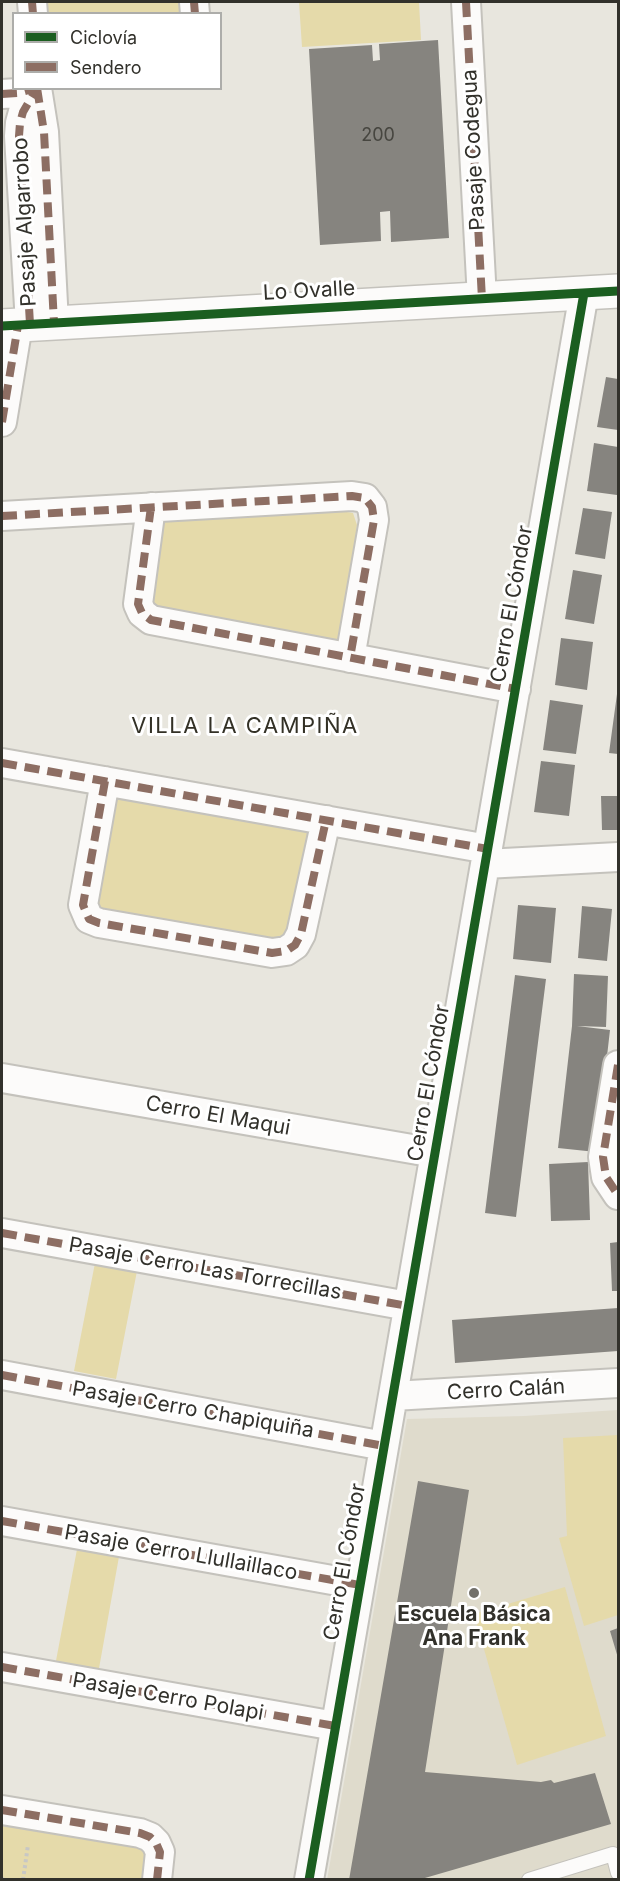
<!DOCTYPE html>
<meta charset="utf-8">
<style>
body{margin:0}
#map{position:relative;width:620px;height:1881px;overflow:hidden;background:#e8e6de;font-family:Inter,sans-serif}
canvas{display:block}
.frame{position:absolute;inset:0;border:3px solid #32312b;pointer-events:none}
.legend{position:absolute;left:12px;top:12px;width:210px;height:78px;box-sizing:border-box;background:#fff;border:2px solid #adadaa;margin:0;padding:8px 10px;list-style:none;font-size:18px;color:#32312b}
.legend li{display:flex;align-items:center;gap:12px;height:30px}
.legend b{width:30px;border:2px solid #adadaa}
</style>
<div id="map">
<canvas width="620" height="1881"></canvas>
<div class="frame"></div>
<ul class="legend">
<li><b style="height:8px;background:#1b5e20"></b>Ciclovía</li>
<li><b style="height:8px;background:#8d6e63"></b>Sendero</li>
</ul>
</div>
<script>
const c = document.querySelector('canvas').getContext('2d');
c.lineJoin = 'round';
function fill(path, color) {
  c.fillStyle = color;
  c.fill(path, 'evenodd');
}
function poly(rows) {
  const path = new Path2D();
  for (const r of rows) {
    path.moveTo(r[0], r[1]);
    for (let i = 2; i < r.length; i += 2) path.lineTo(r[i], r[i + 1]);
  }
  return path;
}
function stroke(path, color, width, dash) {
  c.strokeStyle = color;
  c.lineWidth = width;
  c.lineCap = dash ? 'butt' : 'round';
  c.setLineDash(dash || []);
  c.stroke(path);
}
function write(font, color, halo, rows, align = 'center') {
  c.font = font + ' Inter,sans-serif';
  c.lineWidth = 6;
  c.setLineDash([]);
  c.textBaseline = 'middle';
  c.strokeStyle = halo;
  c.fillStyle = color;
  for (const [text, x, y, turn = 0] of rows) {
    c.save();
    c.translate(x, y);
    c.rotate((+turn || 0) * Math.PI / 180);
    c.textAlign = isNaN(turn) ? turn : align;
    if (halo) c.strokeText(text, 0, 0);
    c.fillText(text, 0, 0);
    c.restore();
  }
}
fill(poly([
 [618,1410,618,1879,327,1880,407,1419,524,1416]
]), '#dfdbcc');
fill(poly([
 [47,2,179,2,179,13,48,13],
 [299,2,419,2,421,40,302,47],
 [342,511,353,513,357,525,343,634,338,641,158,615,145,597,162,522],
 [121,796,305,829,310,835,286,943,99,910,92,899,116,798],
 [95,1263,137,1271,116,1379,74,1371],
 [618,1435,618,1615,584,1626,559,1538,567,1536,563,1438],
 [78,1544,120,1551,98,1674,55,1666],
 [565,1587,606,1736,517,1765,474,1614],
 [2,1820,131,1842,148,1853,148,1879,2,1879]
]), '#e5daaa');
fill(poly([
 [438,40,449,238,391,242,390,211,380,212,381,241,320,245,309,49,372,45,373,61,380,60,379,44],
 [606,377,618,379,618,430,597,427],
 [594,443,618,447,617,495,587,491],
 [583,508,612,512,605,559,575,554],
 [573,570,602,575,594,624,565,619],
 [561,638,593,642,587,690,555,685],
 [617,694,618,694,618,754,609,753],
 [550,700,583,705,576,754,543,750],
 [541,761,575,765,569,816,534,812],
 [601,796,618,796,618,830,602,830],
 [518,905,556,908,551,963,513,959],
 [582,906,612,909,607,961,578,958],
 [574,974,608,976,606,1027,577,1026,610,1030,596,1152,558,1148,572,1026],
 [515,975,546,979,516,1217,485,1213],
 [588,1162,590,1220,551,1221,549,1164],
 [618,1242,618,1291,612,1291,610,1243],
 [618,1308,618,1351,455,1363,452,1320],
 [418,1481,469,1490,425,1772,541,1782,551,1780,554,1783,595,1773,611,1824,418,1880,349,1880],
 [618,1628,618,1658,610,1631]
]), '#86847f');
const lane = poly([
 [529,1880,613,1854,618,1873]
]);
const street = poly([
 [32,2,33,14],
 [194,2,195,14],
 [466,2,482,299],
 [37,88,44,132,54,323],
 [2,94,18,93,36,88],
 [30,324,19,136,20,123,23,112,37,88],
 [2,422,18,325],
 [151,507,138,604,142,613,151,620,516,689],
 [2,516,352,496,365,498,372,507,374,520,350,658],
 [2,763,488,849],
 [105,781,83,905,89,919,99,923,272,953,286,951,295,945,301,934,326,820],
 [485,864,618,857],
 [618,1065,603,1157,606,1177,618,1195],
 [2,1078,435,1153],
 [2,1233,408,1306],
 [2,1375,384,1446],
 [393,1396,618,1383],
 [2,1521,360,1585],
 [2,1667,335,1726],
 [2,1810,140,1833,150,1837,156,1843,160,1852,157,1880],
 [309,1880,584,293]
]);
const secondary = poly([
 [2,326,618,291]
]);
stroke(lane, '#c4c2bc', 16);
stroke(street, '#c4c2bc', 32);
stroke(secondary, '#c4c2bc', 36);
stroke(poly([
 [2,1878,3,1880],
 [23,1880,28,1845]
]), '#c7c7c5', 4, [3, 3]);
stroke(lane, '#fcfbfa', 14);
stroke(street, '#fcfbfa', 28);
stroke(secondary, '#fcfbfa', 33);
stroke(poly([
 [32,2,33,14],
 [194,2,195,14],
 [466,2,482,299],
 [37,88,44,132,54,323],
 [2,94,18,93,36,88],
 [30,324,19,136,20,123,23,112,37,88],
 [2,422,18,325],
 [151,507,138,604,142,613,151,620,516,689],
 [2,516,352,496,365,498,372,507,374,520,350,658],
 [2,763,488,849],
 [105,781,83,905,89,919,99,923,272,953,286,951,295,945,301,934,326,820],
 [618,1065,603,1157,606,1177,618,1195],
 [2,1233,408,1306],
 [2,1375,384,1446],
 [2,1521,360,1585],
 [2,1667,335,1726],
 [2,1810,140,1833,150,1837,156,1843,160,1852,157,1880]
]), '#8d6e63', 8, [15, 8]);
stroke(poly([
 [2,326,618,291],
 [309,1880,584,293]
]), '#1b5e20', 9);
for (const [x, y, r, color] of [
 [474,1593,6,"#72706a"]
]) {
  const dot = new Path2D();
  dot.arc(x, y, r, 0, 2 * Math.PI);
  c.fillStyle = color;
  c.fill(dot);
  stroke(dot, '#fff', 2);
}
write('18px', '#474640', null, [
 ["200",378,136]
]);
write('21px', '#32312b', '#fff', [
 ["Pasaje Codegua",474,150,-93],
 ["Pasaje Algarrobo",25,222,-93],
 ["Lo Ovalle",309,291,-3],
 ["Cerro El Cóndor",512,604,-80],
 ["Cerro El Cóndor",429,1083,-80],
 ["Cerro El Maqui",218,1116,10],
 ["Pasaje Cerro Las Torrecillas",205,1269,10],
 ["Cerro Calán",506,1390,-3],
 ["Pasaje Cerro Chapiquiña",193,1410,10],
 ["Pasaje Cerro Llullaillaco",181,1553,10],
 ["Cerro El Cóndor",345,1562,-80],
 ["Pasaje Cerro Polapi",168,1697,10]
]);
write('bold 21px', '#32312b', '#fff', [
 ["Escuela Básica",474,1615],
 ["Ana Frank",474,1639]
]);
c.letterSpacing = '1.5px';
write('22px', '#333126', '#fff', [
 ["VILLA LA CAMPIÑA",245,726]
]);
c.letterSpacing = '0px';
</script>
